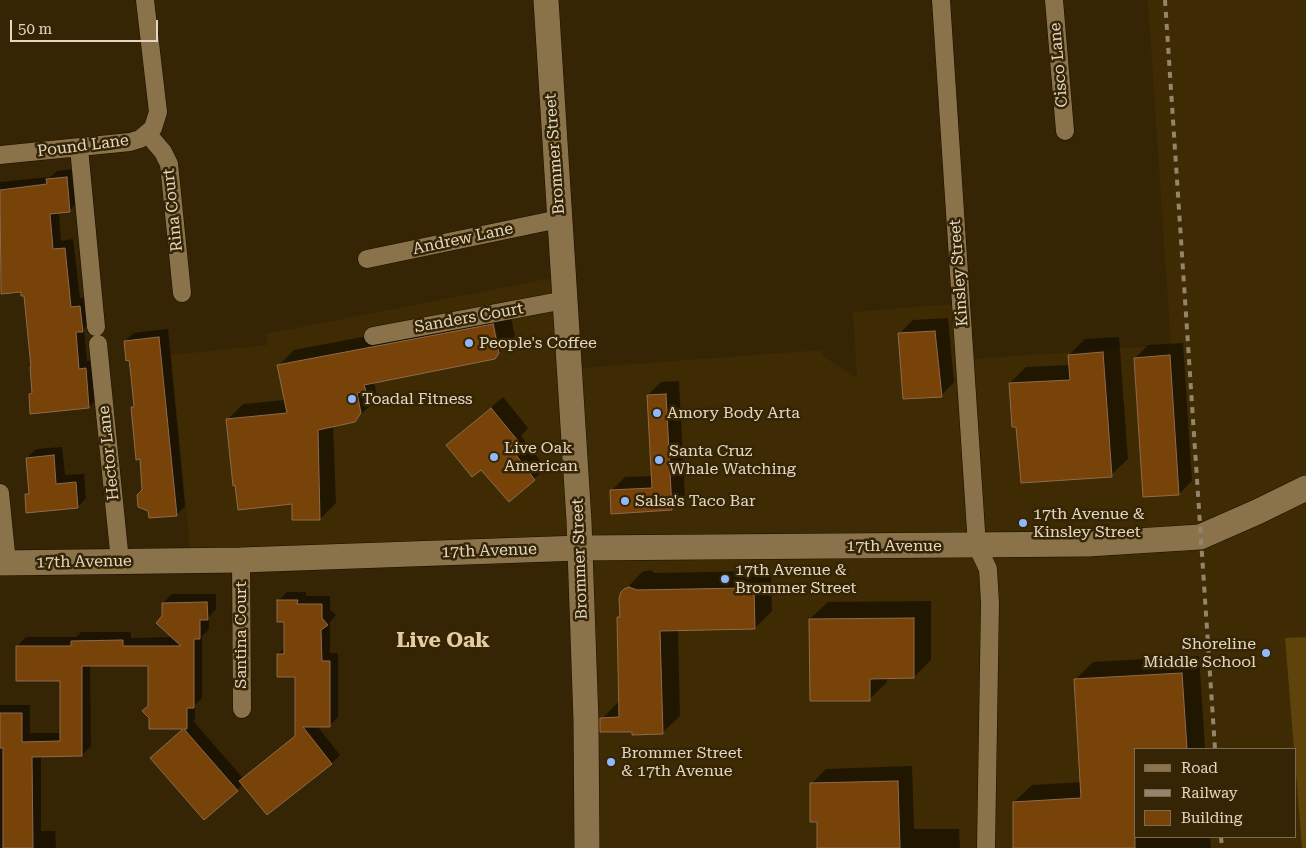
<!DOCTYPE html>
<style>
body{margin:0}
#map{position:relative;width:1306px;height:848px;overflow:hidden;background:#352505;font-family:"Roboto Serif",serif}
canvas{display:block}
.legend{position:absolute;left:1134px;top:748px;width:162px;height:90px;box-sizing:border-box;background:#352505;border:1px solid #7b6c51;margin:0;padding:6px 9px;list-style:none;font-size:15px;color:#e4d7c2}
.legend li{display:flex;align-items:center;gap:10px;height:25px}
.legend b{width:25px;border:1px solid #7b6c51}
.scale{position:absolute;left:10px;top:20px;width:148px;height:22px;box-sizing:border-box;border:2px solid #e4d7c2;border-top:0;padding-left:6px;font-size:15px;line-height:18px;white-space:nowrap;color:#e4d7c2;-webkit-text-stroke:4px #352505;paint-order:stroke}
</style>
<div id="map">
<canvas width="1306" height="848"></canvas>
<ul class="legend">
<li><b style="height:6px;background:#8a734a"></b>Road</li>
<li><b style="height:6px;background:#93856b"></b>Railway</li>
<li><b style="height:14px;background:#774309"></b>Building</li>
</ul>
<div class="scale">50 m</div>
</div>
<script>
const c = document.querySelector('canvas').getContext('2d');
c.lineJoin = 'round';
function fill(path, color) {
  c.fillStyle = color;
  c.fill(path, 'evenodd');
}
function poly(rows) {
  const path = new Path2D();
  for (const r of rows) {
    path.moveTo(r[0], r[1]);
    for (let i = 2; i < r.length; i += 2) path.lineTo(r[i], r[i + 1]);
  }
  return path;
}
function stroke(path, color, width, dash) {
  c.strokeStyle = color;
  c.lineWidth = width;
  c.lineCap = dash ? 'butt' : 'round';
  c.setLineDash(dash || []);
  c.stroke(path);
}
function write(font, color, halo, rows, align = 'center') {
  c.font = font + ' "Roboto Serif",serif';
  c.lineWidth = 5;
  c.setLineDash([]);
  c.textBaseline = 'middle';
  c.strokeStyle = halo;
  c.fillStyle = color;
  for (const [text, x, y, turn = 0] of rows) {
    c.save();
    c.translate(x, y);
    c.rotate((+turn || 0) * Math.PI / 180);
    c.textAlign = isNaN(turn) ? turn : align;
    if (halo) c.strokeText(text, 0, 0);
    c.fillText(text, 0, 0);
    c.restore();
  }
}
fill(poly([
 [1148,0,1306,0,1306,848,584,848,579,548,191,557,171,355,267,345,266,334,562,276,568,369,822,350,823,356,857,378,853,312,968,303,972,359,1171,345],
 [1135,749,1295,749,1295,837,1135,837]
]), '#3e2b03');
fill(poly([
 [1306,637,1306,848,1302,848,1285,638]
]), '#5e430b');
fill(poly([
 [75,169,78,202,69,211,59,212,61,241,73,239,80,298,88,298,91,322,84,328,87,361,94,360,98,398,89,407,30,394,33,391,32,366,25,294,22,291,2,293,0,271,0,182,50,177,57,171],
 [509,309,515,336,494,358,374,382,377,396,371,405,354,421,333,425,336,503,320,519,293,503,227,420,243,404,285,400,278,366,294,350],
 [490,318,493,318,499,346,497,346],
 [948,318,954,382,941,396,899,334,913,320],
 [168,329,185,506,176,515,143,491,141,458,132,408,135,405,132,376,125,341,134,333],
 [1119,337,1128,459,1111,475,1018,426,1010,383,1026,367,1070,365,1069,355,1085,339],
 [1183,343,1192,481,1179,494,1135,358,1148,345],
 [679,381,685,496,672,509,611,491,625,477,652,476,648,395,661,382],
 [503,397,528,428,521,436,546,468,534,479,481,468,447,445],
 [62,447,65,475,84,474,86,498,78,507,26,495,30,491,27,458,36,449],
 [650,570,655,573,761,571,761,574,771,573,772,611,755,628,678,630,680,716,662,733,633,730,602,719,619,701,618,618,621,615,625,590,642,572],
 [287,592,306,592,306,596,330,596,330,610,336,615,330,622,330,653,338,653,338,717,330,725,317,726,340,755,331,764,243,784,237,790,152,758,185,728,150,706,149,664,90,665,91,746,82,755,41,755,41,831,55,831,56,848,0,848,0,705,30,705,30,733,61,733,62,680,17,646,26,637,76,637,81,632,131,632,131,638,174,637,164,617,163,603,172,594,216,594,216,609,209,617,209,629,202,636,202,698,195,705,195,719,193,721,243,778,297,735,296,676,278,654,285,647,285,621,278,601],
 [931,601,931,660,914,677,887,677,887,682,870,699,810,619,828,602],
 [1199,656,1205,749,1135,749,1135,837,1210,837,1211,848,1014,848,1014,802,1032,785,1082,782,1075,680,1093,662],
 [912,766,914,829,959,829,960,848,818,848,818,820,811,784,826,769]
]), '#0007');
const building = poly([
 [67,177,70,212,50,214,53,249,65,248,71,307,80,306,83,332,76,332,79,369,86,368,89,408,30,414,29,394,32,393,30,367,31,367,24,296,21,296,21,292,1,294,0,190,47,184,46,179,67,177],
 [493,324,499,353,495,359,364,385,366,391,357,393,361,413,355,422,318,430,320,520,292,520,292,504,238,510,235,485,233,486,226,419,287,413,277,365,493,324],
 [935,331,942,397,903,399,898,333,935,331],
 [159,337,177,516,149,518,148,511,138,507,137,495,142,490,140,459,136,460,131,407,134,407,131,376,129,360,126,361,124,341,159,337],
 [1103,352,1112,477,1021,483,1016,427,1012,427,1009,383,1070,380,1068,355,1103,352],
 [1170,355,1179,495,1143,497,1134,358,1170,355],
 [666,394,672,510,611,514,610,490,652,488,647,395,666,394],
 [491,408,518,441,510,447,535,480,509,502,481,470,472,477,446,445,491,408],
 [54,455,56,484,76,482,78,508,26,513,25,494,29,494,26,458,54,455],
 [629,587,637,590,744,588,744,590,754,590,755,629,660,631,663,734,632,735,632,732,600,732,600,718,619,717,617,617,620,617,619,598,621,592,624,589,629,587],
 [277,600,298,600,297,604,322,604,322,618,328,625,321,630,322,661,330,661,330,727,303,727,332,764,267,815,239,781,295,736,295,677,277,677,277,654,284,654,284,622,277,622,277,600],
 [207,602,208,620,200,620,200,639,194,639,194,708,187,708,187,729,184,729,238,791,204,820,150,758,183,729,149,729,149,718,142,711,148,706,148,666,82,666,82,756,32,757,33,848,3,848,3,748,0,748,0,713,22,713,22,742,60,741,60,681,16,681,16,646,71,646,71,641,123,640,123,646,181,646,156,623,162,616,162,603,207,602],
 [914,618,914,678,870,679,870,701,810,701,809,619,914,618],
 [1182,673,1187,749,1135,749,1135,848,1013,848,1013,802,1081,798,1074,679,1182,673],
 [898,781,900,848,817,848,817,822,810,822,810,783,898,781]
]);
fill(building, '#774309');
stroke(building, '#8f6a4c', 1);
const street = poly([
 [941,0,977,546,988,569,990,603,986,848],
 [1054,0,1065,131],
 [147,133,163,152,169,164,182,293],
 [79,148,96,327],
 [0,155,130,142,140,139,153,128,158,112,145,0],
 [367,259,559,219],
 [373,336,565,300],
 [98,344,120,561],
 [0,493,7,563],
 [241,560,242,709]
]);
const secondary = poly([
 [546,0,579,521,586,721,587,848],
 [0,563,241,560,580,548,1088,544,1200,537,1257,512,1306,488]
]);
stroke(street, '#190f00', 19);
stroke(secondary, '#190f00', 26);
stroke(street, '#8a734a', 18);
stroke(secondary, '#8a734a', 25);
stroke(poly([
 [1165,0,1215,749],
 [1221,837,1222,848]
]), '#93856b', 4, [6, 6]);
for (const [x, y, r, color] of [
 [469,343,5,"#90b8fd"],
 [352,399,5,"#90b8fd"],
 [657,413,5,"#90b8fd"],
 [494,457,5,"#90b8fd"],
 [659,460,5,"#90b8fd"],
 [625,501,5,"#90b8fd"],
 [1023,523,5,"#90b8fd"],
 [725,579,5,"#90b8fd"],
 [1266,653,5,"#90b8fd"],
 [611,762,5,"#90b8fd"]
]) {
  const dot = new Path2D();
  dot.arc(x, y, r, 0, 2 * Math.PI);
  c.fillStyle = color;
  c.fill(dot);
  stroke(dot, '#352505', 2);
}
write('16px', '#e4d7c2', '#352505', [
 ["Cisco Lane",1059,65,-95],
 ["Pound Lane",83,146,-7],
 ["Brommer Street",555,154,-94],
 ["Rina Court",173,210,-96],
 ["Andrew Lane",463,239,-12],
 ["Kinsley Street",959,273,-94],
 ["Sanders Court",469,318,-10],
 ["Hector Lane",109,453,-96],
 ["17th Avenue",894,546],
 ["17th Avenue",489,551,-2],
 ["Brommer Street",580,559,-92],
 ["17th Avenue",84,562,-1],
 ["Santina Court",241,635,-90]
]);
write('16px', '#e4d7c2', '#352505', [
 ["People's Coffee",479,343],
 ["Toadal Fitness",362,399],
 ["Amory Body Arta",667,413],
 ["Live Oak",504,448],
 ["American",504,466],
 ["Santa Cruz",669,451],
 ["Whale Watching",669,469],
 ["Salsa's Taco Bar",635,501],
 ["17th Avenue &",1033,514],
 ["Kinsley Street",1033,532],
 ["17th Avenue &",735,570],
 ["Brommer Street",735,588],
 ["Shoreline",1256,644,"right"],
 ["Middle School",1256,662,"right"],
 ["Brommer Street",621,753],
 ["& 17th Avenue",621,771]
], 'left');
write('bold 21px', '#e6cca1', '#352505', [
 ["Live Oak",443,641]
]);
</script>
